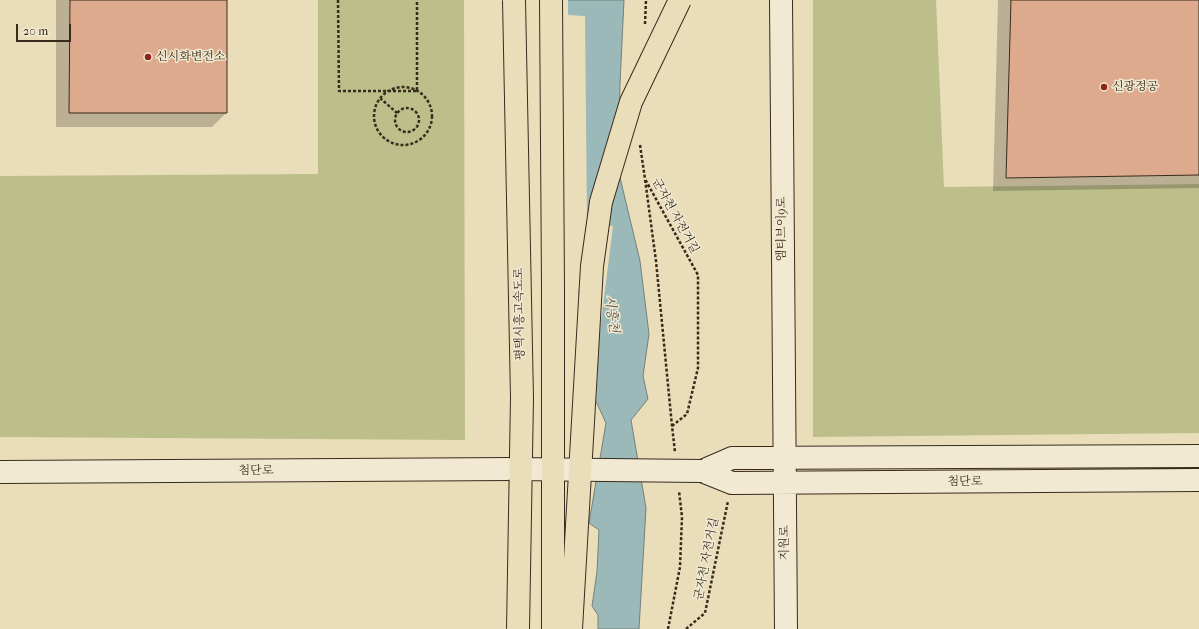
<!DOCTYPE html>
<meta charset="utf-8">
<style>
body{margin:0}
#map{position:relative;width:1199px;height:629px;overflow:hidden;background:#eaddba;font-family:"IM FELL French Canon",serif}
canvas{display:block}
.scale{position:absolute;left:16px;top:24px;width:55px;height:18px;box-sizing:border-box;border:2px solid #382b1c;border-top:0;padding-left:5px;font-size:12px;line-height:14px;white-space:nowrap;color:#382b1c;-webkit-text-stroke:3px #f1e9d2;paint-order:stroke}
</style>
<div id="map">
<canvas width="1199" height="629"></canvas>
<div class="scale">20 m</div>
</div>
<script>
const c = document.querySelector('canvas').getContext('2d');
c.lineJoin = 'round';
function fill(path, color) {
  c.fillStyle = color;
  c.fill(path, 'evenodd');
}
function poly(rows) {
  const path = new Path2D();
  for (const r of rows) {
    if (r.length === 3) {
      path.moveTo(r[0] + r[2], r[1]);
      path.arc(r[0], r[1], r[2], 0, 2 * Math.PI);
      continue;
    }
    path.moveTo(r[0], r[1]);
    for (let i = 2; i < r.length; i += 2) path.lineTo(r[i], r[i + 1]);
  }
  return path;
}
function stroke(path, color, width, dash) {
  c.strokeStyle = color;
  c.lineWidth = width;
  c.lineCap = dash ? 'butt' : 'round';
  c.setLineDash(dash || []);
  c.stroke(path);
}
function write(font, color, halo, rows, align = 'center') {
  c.font = font + ' "IM FELL French Canon","Noto Serif KR",serif';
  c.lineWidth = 3;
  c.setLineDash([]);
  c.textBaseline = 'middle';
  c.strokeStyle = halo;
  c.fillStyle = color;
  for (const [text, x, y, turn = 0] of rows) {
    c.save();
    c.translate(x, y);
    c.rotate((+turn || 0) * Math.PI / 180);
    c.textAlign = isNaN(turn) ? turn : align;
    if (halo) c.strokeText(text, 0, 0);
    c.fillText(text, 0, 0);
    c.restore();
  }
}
fill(poly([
 [318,0,464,0,465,440,0,437,0,176,318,174],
 [813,0,936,0,944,187,1199,184,1199,433,813,437]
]), '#bdbf8b');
const water = poly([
 [550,0,624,0,620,84,618,169,640,261,649,334,643,376,648,399,631,420,646,508,639,629,598,629,598,615,592,606,597,572,599,530,589,523,606,423,588,384,550,0]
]);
fill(water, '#9cb9ba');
stroke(water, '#74807b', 1);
fill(poly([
 [548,0,568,0,568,15,585,16,587,223,613,226,599,338,596,406,586,384,591,333,552,203]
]), '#eaddba');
fill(poly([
 [56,0,226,0,226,113,212,127,56,127],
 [998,0,1199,0,1199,188,993,191]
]), '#0003');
const building = poly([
 [70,0,227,0,227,113,69,113,70,0],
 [1011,0,1199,0,1199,175,1006,178,1011,0]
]);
fill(building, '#deaa8e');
stroke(building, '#382b1c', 1);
const secondary = poly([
 [781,0,786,629],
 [702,471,732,458,1199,456],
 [702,471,732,483,1199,480],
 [0,472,512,469]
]);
stroke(secondary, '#382b1c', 24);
stroke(poly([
 [338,0,339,91,417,91,417,0],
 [645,24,646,0],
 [403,116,29],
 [380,98,397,113],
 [407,120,12],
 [640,145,645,179],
 [672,426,687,414,698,368,698,275,645,179,656,261,672,426,675,452],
 [668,629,680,567,682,517,679,491],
 [686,629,705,613,728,501]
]), '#382b1c', 2.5, [3, 2]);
stroke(secondary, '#f1e9d2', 22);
const secondaryBridge = poly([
 [512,469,702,471]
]);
const highwayBridge = poly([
 [514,0,522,398,518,629],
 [551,0,553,286,553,629],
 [571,629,592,266,601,202,631,102,680,0]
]);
stroke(secondaryBridge, '#382b1c', 24, []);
stroke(highwayBridge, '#382b1c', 24, []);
stroke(secondaryBridge, '#f1e9d2', 22);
stroke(highwayBridge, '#eaddba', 22);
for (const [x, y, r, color] of [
 [148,57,4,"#8f2418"],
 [1104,87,4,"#8f2418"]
]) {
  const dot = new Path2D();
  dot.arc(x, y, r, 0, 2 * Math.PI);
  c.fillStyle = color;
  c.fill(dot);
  stroke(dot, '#f1e9d2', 1.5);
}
write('12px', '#382b1c', '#f1e9d2', [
 ["신시화변전소",156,57],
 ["신광정공",1112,87]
], 'left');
write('12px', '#382b1c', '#f1e9d2', [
 ["군자천 자전거길",675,216,61],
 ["엠티브이9로",782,229,-90],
 ["평택시흥고속도로",520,314,-91],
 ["첨단로",256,471],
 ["첨단로",965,482],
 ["지원로",785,543,-90],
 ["군자천 자전거길",707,559,-79]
]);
write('italic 13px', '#514e44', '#f1e9d2', [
 ["시흥천",611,314,82]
]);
</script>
